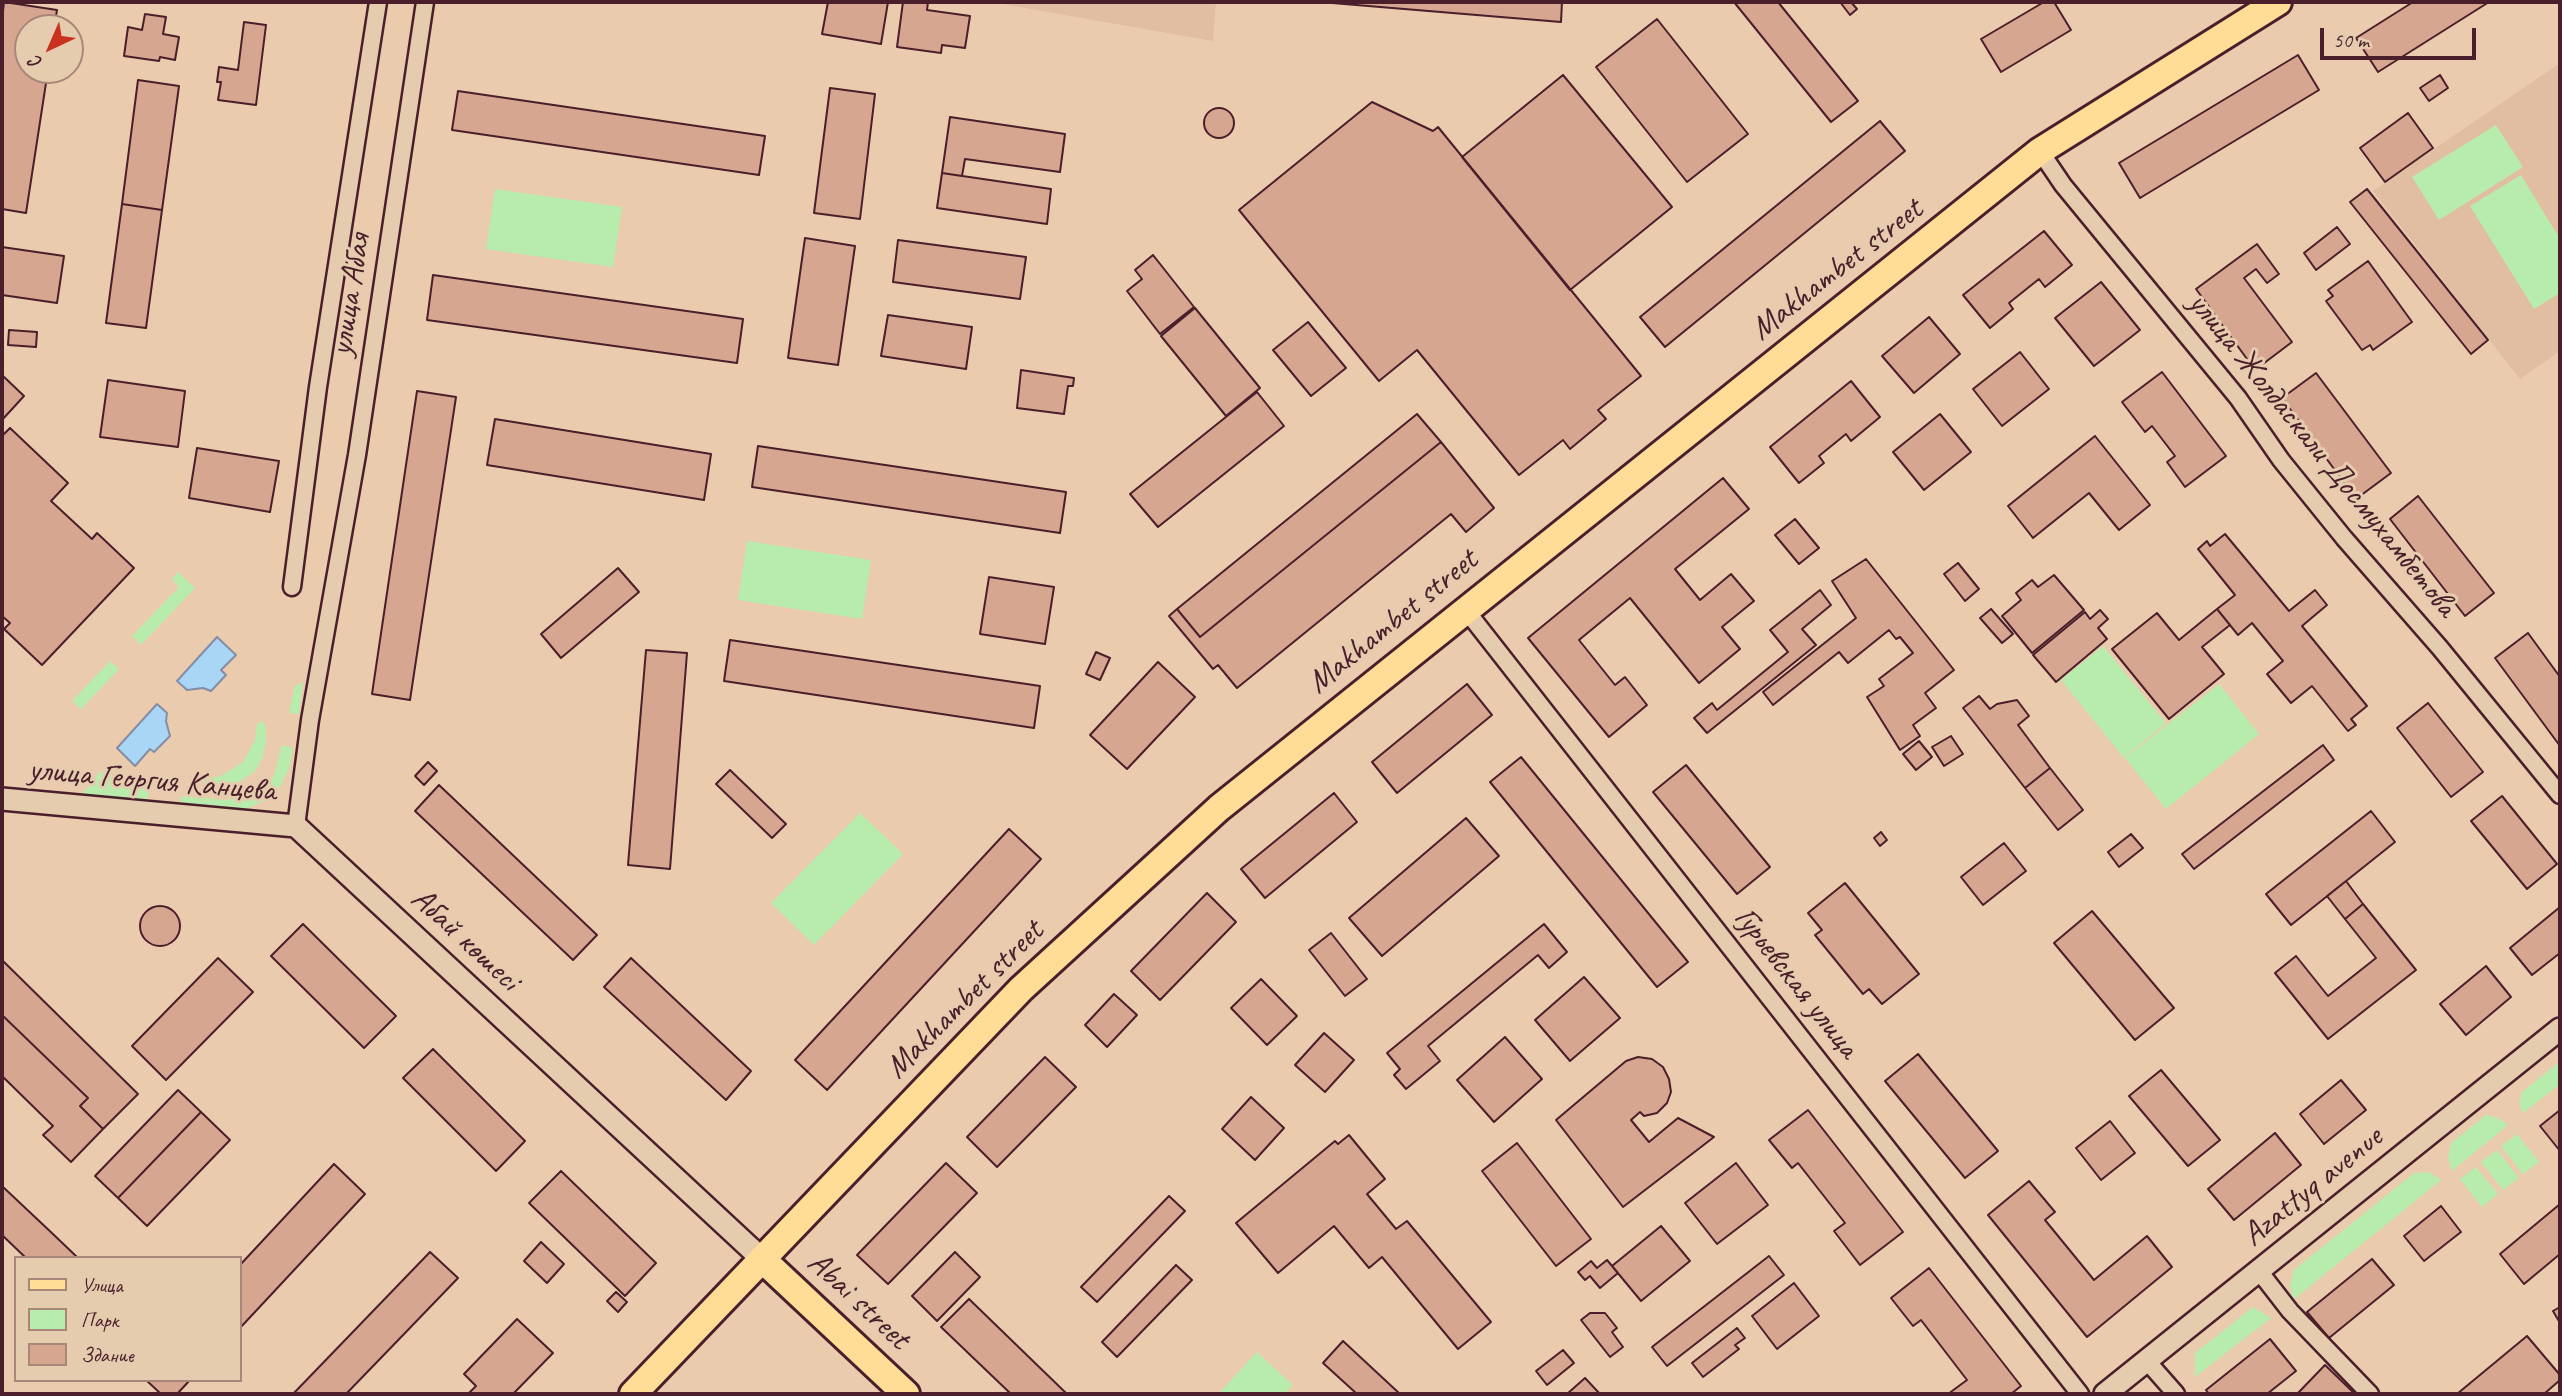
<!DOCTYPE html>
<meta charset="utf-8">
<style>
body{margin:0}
#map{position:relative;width:2562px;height:1396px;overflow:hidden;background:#eacbad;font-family:Caveat,sans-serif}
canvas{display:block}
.frame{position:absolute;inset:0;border:4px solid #4a1f2b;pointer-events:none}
.legend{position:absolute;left:14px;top:1256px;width:228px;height:126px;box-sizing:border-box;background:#e6ccae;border:2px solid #a8877a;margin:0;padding:9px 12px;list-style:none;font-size:21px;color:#4a1f2b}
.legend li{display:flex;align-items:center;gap:14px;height:35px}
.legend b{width:35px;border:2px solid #a8877a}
.north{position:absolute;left:14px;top:14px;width:70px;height:70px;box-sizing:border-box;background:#e6ccae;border:2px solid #a8877a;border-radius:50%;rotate:224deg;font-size:19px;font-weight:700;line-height:28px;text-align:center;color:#4a1f2b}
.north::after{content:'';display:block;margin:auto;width:24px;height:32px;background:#c8321e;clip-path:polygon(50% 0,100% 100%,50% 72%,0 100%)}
.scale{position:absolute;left:2320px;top:28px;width:156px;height:32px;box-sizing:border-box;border:4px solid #4a1f2b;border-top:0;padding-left:9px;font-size:21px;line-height:24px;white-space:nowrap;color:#4a1f2b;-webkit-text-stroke:5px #e6ccae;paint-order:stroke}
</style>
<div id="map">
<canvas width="2562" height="1396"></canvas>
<div class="frame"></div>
<ul class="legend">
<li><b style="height:9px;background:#ffdd96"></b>Улица</li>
<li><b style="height:19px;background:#b8ecad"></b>Парк</li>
<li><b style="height:19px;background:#d7a690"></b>Здание</li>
</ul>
<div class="north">С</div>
<div class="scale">50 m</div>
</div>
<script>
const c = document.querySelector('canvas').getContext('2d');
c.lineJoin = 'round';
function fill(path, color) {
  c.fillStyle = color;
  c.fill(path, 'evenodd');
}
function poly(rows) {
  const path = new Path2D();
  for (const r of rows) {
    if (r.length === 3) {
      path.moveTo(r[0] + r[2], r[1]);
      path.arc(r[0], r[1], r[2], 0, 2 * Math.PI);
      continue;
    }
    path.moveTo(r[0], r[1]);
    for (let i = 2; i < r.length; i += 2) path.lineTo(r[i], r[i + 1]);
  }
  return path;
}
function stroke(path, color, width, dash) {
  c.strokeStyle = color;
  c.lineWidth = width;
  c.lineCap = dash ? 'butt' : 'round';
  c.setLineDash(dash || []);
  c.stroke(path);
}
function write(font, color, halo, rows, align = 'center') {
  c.font = font + ' Caveat,sans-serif';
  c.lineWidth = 6;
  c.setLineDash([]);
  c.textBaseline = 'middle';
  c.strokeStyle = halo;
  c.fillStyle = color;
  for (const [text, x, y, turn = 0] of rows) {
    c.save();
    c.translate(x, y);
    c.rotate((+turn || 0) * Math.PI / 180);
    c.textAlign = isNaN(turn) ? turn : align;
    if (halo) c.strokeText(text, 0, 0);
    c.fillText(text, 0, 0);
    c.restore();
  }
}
fill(poly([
 [991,2,1216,2,1213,41],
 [2560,63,2560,351,2520,379,2373,191]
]), '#e1bda2');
fill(poly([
 [2496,125,2523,167,2439,220,2412,177],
 [2521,175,2560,239,2560,293,2534,309,2470,206],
 [495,189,622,207,613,267,486,249],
 [747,541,871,560,862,619,738,600],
 [178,572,195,588,141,645,132,636,179,587,172,579],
 [2103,646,2166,723,2124,758,2061,680],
 [110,661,119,669,81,709,72,701],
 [303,682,299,714,289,713,295,686],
 [2219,684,2259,734,2166,809,2125,758],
 [262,721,266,727,266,740,263,757,255,771,241,781,228,786,208,788,203,784,206,779,221,776,243,762,255,740,257,724],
 [282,745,293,748,289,769,281,785,267,799,249,808,220,811,180,807,181,796,225,800,251,797,265,788,274,776],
 [101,771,131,786,149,790,147,801,82,794],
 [860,813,903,854,814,945,771,903],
 [2560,1061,2560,1084,2523,1113,2519,1103,2522,1092],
 [2486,1115,2498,1118,2508,1125,2452,1171,2448,1158,2451,1143],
 [2517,1134,2539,1162,2523,1174,2501,1146],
 [2497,1150,2519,1178,2503,1190,2481,1162],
 [2476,1167,2498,1194,2482,1207,2460,1179],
 [2429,1172,2441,1180,2293,1300,2290,1285,2294,1270,2414,1173],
 [2253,1307,2271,1318,2195,1377,2195,1353],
 [1257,1352,1293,1385,1285,1394,1218,1394]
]), '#b8ecad');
const water = poly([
 [217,637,236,655,221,670,226,675,211,691,203,688,187,690,177,681,217,637],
 [157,704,167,713,166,721,170,736,154,752,150,749,135,766,117,748,157,704]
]);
fill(water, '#aad6f6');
stroke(water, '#848da5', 2);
const building = poly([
 [4,2,57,10,54,28,28,28,28,70,48,70,26,213,2,209,2,20,4,2],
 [828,2,888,2,881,44,822,34,828,2],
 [903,2,928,2,927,10,970,16,965,48,942,45,941,53,897,47,903,2],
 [1320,2,1562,2,1561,22,1320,2],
 [1734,2,1778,2,1858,101,1831,122,1734,2],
 [1840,2,1851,2,1857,9,1850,15,1840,2],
 [2044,2,2054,2,2071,30,2001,72,1981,39,2044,2],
 [2413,2,2489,2,2378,72,2356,38,2413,2],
 [145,14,166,17,163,34,179,37,175,60,160,57,159,61,124,56,128,27,142,30,145,14],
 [1657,19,1748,134,1687,182,1596,67,1657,19],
 [244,22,266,25,256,105,218,100,221,82,217,82,219,67,238,70,244,22],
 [2298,55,2319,90,2140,198,2119,163,2298,55],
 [1563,75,1672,207,1570,290,1462,157,1563,75],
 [2440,75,2448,88,2429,101,2420,88,2440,75],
 [138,80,179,86,162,210,122,204,138,80],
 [830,88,875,94,860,219,814,213,830,88],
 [458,91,765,136,759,175,452,130,458,91],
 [1372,102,1433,131,1438,127,1641,376,1598,410,1606,419,1570,449,1563,440,1519,475,1417,350,1379,381,1239,210,1372,102],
 [1219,123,15],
 [2408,113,2433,148,2385,182,2360,148,2408,113],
 [950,117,1065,134,1060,172,965,159,962,176,942,173,950,117],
 [1880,121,1905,151,1665,347,1640,317,1880,121],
 [942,173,1051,189,1047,224,937,208,942,173],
 [2367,189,2488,340,2471,354,2350,202,2367,189],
 [122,204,162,210,146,328,106,323,122,204],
 [2337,227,2350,244,2316,270,2304,253,2337,227],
 [2044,231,2072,265,2045,287,2039,279,2009,303,2013,309,1990,328,1963,295,2044,231],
 [805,238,855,246,838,365,788,358,805,238],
 [898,240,1026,257,1020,299,893,282,898,240],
 [2257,244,2279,274,2267,283,2256,269,2244,278,2292,342,2255,370,2196,289,2257,244],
 [2,247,64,256,57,303,2,295,2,247],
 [1153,255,1194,307,1160,334,1127,291,1142,279,1135,270,1153,255],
 [2368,261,2412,322,2373,350,2370,345,2362,350,2326,301,2333,296,2328,290,2368,261],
 [433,275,743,319,737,363,427,320,433,275],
 [2101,282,2140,330,2094,366,2055,318,2101,282],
 [1195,308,1260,388,1226,416,1161,336,1195,308],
 [888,315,972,327,966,369,881,356,888,315],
 [1929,317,1960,354,1914,393,1882,356,1929,317],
 [1308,322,1346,368,1311,396,1273,350,1308,322],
 [9,330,37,332,36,347,8,345,9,330],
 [2020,352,2049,389,2002,426,1973,389,2020,352],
 [1021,370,1074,378,1073,386,1068,386,1064,414,1017,408,1021,370],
 [2162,372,2226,456,2185,487,2167,462,2175,456,2152,426,2145,432,2122,402,2162,372],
 [2316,373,2391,473,2356,499,2282,398,2316,373],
 [2,375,24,396,2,420,2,375],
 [108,380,185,391,178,447,100,437,108,380],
 [1851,381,1880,417,1851,441,1846,434,1819,456,1824,463,1799,483,1770,447,1851,381],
 [417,391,456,397,410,700,372,694,417,391],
 [1257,392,1284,426,1158,527,1130,494,1257,392],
 [1417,414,1441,442,1200,637,1177,609,1417,414],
 [1940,414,1971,452,1924,490,1893,452,1940,414],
 [495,419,711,454,704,500,487,465,495,419],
 [10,428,68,483,51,501,92,539,97,533,134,568,42,665,4,629,10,623,2,616,2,436,10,428],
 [2095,436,2150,505,2119,530,2089,493,2033,538,2008,506,2095,436],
 [1441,442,1494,508,1466,532,1451,514,1237,688,1218,665,1213,669,1169,616,1177,609,1200,637,1441,442],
 [758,446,1066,492,1060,533,752,487,758,446],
 [197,448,279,461,270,512,189,498,197,448],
 [1723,478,1749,509,1675,569,1700,600,1731,574,1754,601,1722,627,1740,649,1699,683,1630,598,1579,640,1615,685,1625,677,1647,705,1609,737,1528,638,1723,478],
 [2418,496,2494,593,2465,616,2390,519,2418,496],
 [1795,519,1819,548,1799,564,1775,535,1795,519],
 [2225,534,2289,611,2315,590,2327,605,2302,626,2367,706,2351,719,2356,725,2348,731,2312,686,2291,703,2267,674,2283,661,2252,623,2238,635,2217,609,2235,595,2198,549,2207,541,2210,546,2225,534],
 [1866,559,1954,670,1925,693,1936,708,1913,725,1920,736,1900,750,1867,697,1884,686,1879,679,1913,653,1900,637,1896,639,1889,630,1848,663,1839,652,1773,705,1763,692,1856,618,1832,581,1866,559],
 [1958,563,1979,589,1965,601,1944,574,1958,563],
 [618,568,639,592,561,658,541,634,618,568],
 [2054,575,2084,610,2032,653,2002,616,2021,600,2016,593,2032,580,2038,587,2054,575],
 [989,577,1054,587,1045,644,980,634,989,577],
 [1820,590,1831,605,1802,629,1816,645,1707,733,1694,718,1712,703,1717,710,1788,652,1770,630,1820,590],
 [1991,609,2013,634,2002,643,1980,618,1991,609],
 [2217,609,2230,625,2202,647,2224,674,2169,719,2112,649,2157,613,2179,640,2217,609],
 [2100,610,2108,619,2098,628,2107,639,2056,682,2033,655,2085,612,2090,619,2100,610],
 [2528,633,2560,677,2560,746,2495,658,2528,633],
 [730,640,1040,686,1034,728,724,681,730,640],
 [646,650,687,653,670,869,628,865,646,650],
 [1096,652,1110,658,1100,680,1086,674,1096,652],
 [1158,662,1195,697,1127,769,1090,735,1158,662],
 [1467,684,1492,715,1397,793,1372,762,1467,684],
 [1979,696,1990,709,1997,704,2017,700,2029,716,2018,725,2050,768,2025,788,1963,708,1979,696],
 [2428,703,2483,772,2451,797,2397,728,2428,703],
 [1951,736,1963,754,1944,766,1932,747,1951,736],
 [1919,741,1932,757,1916,770,1903,754,1919,741],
 [2323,745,2334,760,2194,869,2182,854,2323,745],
 [1521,757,1688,962,1657,987,1490,782,1521,757],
 [428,762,437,771,424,785,415,776,428,762],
 [1686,765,1770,867,1737,894,1653,792,1686,765],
 [2050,768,2083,810,2058,830,2025,788,2050,768],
 [730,770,786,824,772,838,716,784,730,770],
 [439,785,597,935,573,960,415,811,439,785],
 [1334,793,1357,822,1265,898,1241,869,1334,793],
 [2502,796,2557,864,2527,889,2471,821,2502,796],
 [2371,811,2395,842,2291,925,2266,894,2371,811],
 [1466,818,1499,856,1382,956,1349,918,1466,818],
 [1009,829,1041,859,827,1090,795,1060,1009,829],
 [1881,832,1887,840,1880,846,1874,838,1881,832],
 [2131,834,2143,848,2119,867,2108,852,2131,834],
 [2004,843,2026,871,1983,905,1961,877,2004,843],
 [2346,881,2363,904,2345,919,2327,896,2346,881],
 [1845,883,1919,974,1882,1004,1869,989,1863,994,1815,935,1822,930,1808,913,1845,883],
 [1207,893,1236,922,1160,1000,1131,971,1207,893],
 [2363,904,2416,970,2328,1039,2275,973,2296,956,2328,996,2376,958,2345,919,2363,904],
 [160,926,20],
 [2560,907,2560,953,2532,975,2510,948,2560,907],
 [2092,911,2174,1008,2135,1040,2054,943,2092,911],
 [303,924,396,1016,364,1048,271,956,303,924],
 [1544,924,1567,952,1549,968,1538,955,1428,1046,1440,1061,1406,1089,1394,1075,1400,1069,1387,1053,1544,924],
 [1331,933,1367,979,1345,996,1309,950,1331,933],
 [218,958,253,992,166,1080,132,1046,218,958],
 [631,958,751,1071,726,1100,604,987,631,958],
 [2,960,138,1094,103,1129,80,1106,88,1098,2,1015,2,960],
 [2486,966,2511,997,2466,1035,2440,1004,2486,966],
 [1584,977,1620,1018,1570,1061,1535,1020,1584,977],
 [1261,979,1297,1016,1267,1045,1231,1008,1261,979],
 [1114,994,1137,1015,1107,1047,1085,1025,1114,994],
 [2,1015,88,1098,80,1106,103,1129,71,1162,43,1135,53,1126,2,1076,2,1015],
 [1324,1033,1354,1060,1325,1092,1295,1065,1324,1033],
 [1505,1037,1542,1079,1494,1122,1457,1080,1505,1037],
 [433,1049,525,1141,496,1171,403,1078,433,1049],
 [1918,1054,1998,1151,1965,1178,1885,1081,1918,1054],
 [1045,1057,1076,1087,997,1167,967,1137,1045,1057],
 [1638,1057,1652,1059,1663,1067,1669,1079,1671,1092,1667,1103,1657,1113,1644,1116,1640,1112,1631,1120,1649,1142,1678,1118,1714,1137,1623,1207,1556,1120,1626,1061,1638,1057],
 [2161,1070,2220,1140,2188,1166,2129,1096,2161,1070],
 [2341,1080,2366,1110,2324,1144,2300,1114,2341,1080],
 [178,1090,201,1112,118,1198,95,1176,178,1090],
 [1251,1097,1284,1128,1255,1160,1222,1129,1251,1097],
 [1808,1110,1903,1232,1860,1265,1834,1231,1845,1223,1798,1163,1792,1168,1769,1140,1808,1110],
 [2560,1110,2560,1151,2540,1126,2560,1110],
 [201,1112,230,1140,147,1226,118,1198,201,1112],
 [2110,1121,2135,1153,2101,1180,2076,1148,2110,1121],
 [2275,1133,2301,1165,2234,1220,2208,1189,2275,1133],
 [1349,1135,1385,1179,1367,1194,1396,1229,1407,1221,1491,1322,1458,1349,1382,1257,1369,1268,1334,1226,1278,1273,1236,1223,1335,1141,1338,1144,1349,1135],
 [1517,1143,1591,1239,1556,1266,1482,1171,1517,1143],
 [946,1163,977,1193,888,1284,857,1255,946,1163],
 [1736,1163,1768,1205,1717,1244,1685,1203,1736,1163],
 [334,1164,365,1194,240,1328,240,1265,334,1164],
 [561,1171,656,1263,625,1296,529,1203,561,1171],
 [2029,1181,2055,1212,2045,1220,2094,1280,2147,1236,2172,1267,2087,1337,1988,1215,2029,1181],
 [2,1186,54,1235,78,1258,26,1258,2,1235,2,1186],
 [1169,1196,1185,1211,1097,1302,1081,1287,1169,1196],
 [2560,1204,2560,1254,2524,1284,2500,1254,2560,1204],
 [2441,1206,2461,1232,2424,1261,2404,1236,2441,1206],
 [1661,1226,1690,1261,1641,1301,1612,1266,1661,1226],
 [541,1242,564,1264,547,1283,524,1261,541,1242],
 [430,1252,458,1278,406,1332,346,1394,293,1394,430,1252],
 [955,1252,980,1277,937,1321,912,1296,955,1252],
 [1769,1256,1784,1275,1667,1366,1652,1347,1769,1256],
 [2372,1259,2394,1285,2329,1338,2307,1312,2372,1259],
 [1607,1260,1618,1273,1600,1288,1590,1276,1585,1280,1578,1272,1591,1261,1597,1268,1607,1260],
 [1176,1265,1192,1280,1117,1357,1102,1342,1176,1265],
 [1929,1268,2021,1386,2011,1394,1948,1394,1967,1380,1921,1320,1913,1326,1891,1298,1929,1268],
 [1794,1283,1819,1316,1777,1349,1752,1316,1794,1283],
 [616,1292,627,1302,618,1312,607,1301,616,1292],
 [969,1299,1067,1394,1011,1394,941,1327,969,1299],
 [2560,1307,2560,1323,2553,1311,2560,1307],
 [1590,1313,1605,1313,1617,1328,1612,1332,1623,1347,1610,1357,1581,1320,1590,1313],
 [517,1319,553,1353,513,1394,468,1394,476,1386,464,1374,517,1319],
 [1737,1328,1745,1338,1735,1345,1739,1349,1703,1377,1692,1363,1737,1328],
 [2527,1336,2560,1375,2560,1380,2544,1394,2457,1394,2527,1336],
 [2270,1339,2296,1371,2267,1394,2209,1394,2206,1390,2270,1339],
 [1343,1341,1400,1394,1357,1394,1323,1363,1343,1341],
 [1563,1350,1574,1363,1547,1385,1536,1371,1563,1350],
 [2325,1365,2355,1394,2298,1393,2325,1365],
 [1585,1378,1600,1394,1567,1394,1585,1378],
 [146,1380,190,1380,177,1394,161,1394,146,1380]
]);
fill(building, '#d7a690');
stroke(building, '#4a1f2b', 2);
const minor = poly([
 [2040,151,2063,185,2238,398,2281,460,2344,538,2440,648,2560,795],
 [292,587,318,387,378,2],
 [1465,609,2080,1394],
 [296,826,310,720,357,455,425,2],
 [2259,1271,2290,1311,2370,1394],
 [2147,1361,2176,1394]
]);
const tertiary = poly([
 [2,799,296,826,762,1259],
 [2105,1394,2560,1029]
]);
const primary = poly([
 [762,1259,906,1394],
 [633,1394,1021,989,1219,808,2040,151,2278,2]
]);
stroke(minor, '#4a1f2b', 21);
stroke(tertiary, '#4a1f2b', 26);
stroke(primary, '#4a1f2b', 32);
stroke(minor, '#e6ccae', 16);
stroke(tertiary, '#e6ccae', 21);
stroke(primary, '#ffdd96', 26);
write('33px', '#4a1f2b', '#e6ccae', [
 ["Makhambet street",1837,270,-38],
 ["улица Абая",351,295,-81],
 ["улица Жолдаскали Досмухамбетова",2322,455,51],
 ["Makhambet street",1393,622,-39],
 ["улица Георгия Канцева",152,781,5],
 ["Абай көшесі",465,940,43],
 ["Гурьевская улица",1796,983,52],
 ["Makhambet street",965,1000,-45],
 ["Azattyq avenue",2313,1187,-39],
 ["Abai street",858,1301,43]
]);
</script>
